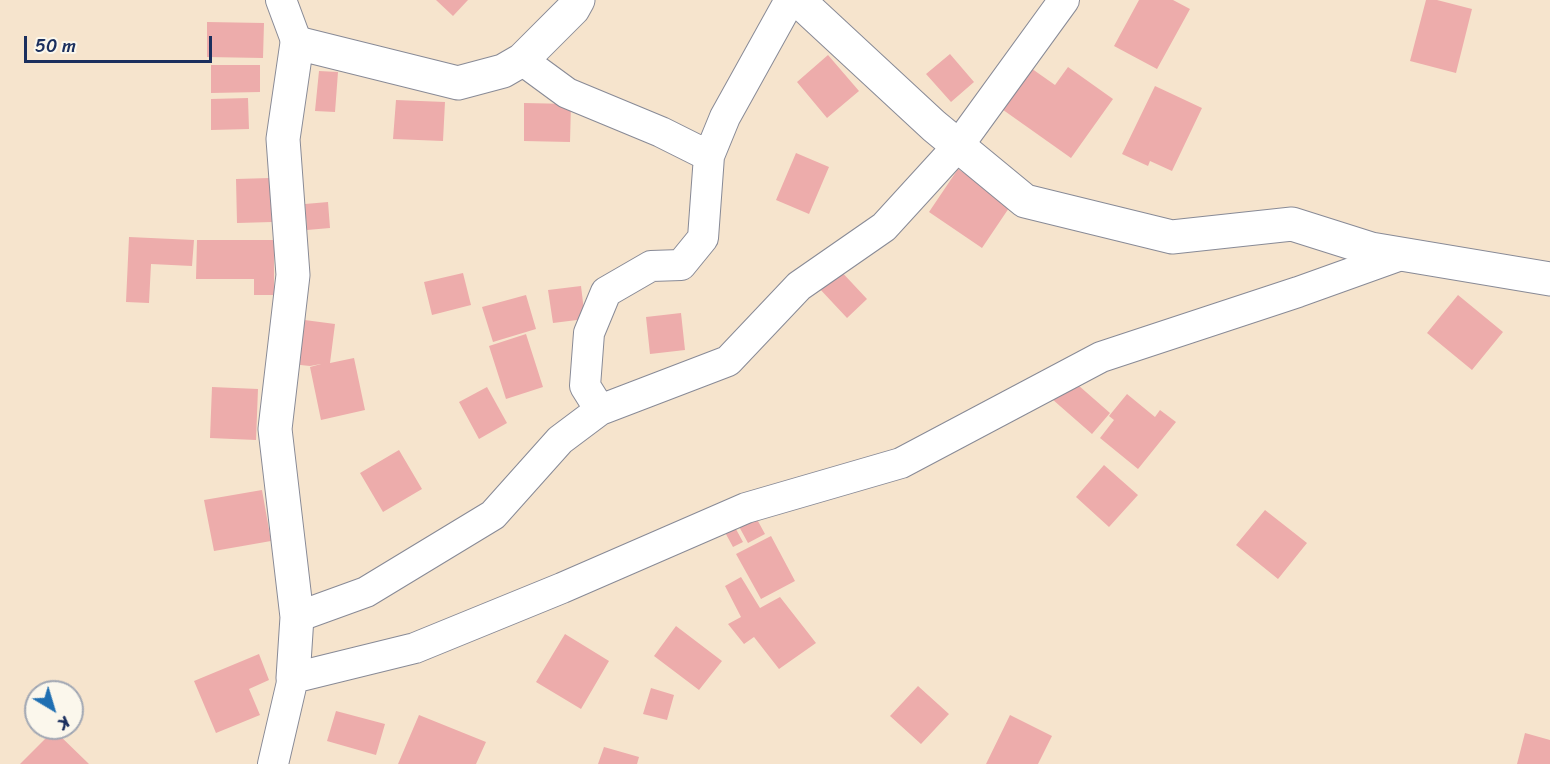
<!DOCTYPE html>
<style>
body{margin:0}
#map{position:relative;width:1550px;height:764px;overflow:hidden;background:#f6e4cd;font-family:Sriracha,sans-serif}
canvas{display:block}
.north{position:absolute;left:24px;top:680px;width:60px;height:60px;box-sizing:border-box;background:#fbf7ec;border:2px solid #a1a7b3;border-radius:50%;rotate:142deg;font-size:16px;font-weight:700;line-height:24px;text-align:center;color:#1b2f5e}
.north::after{content:'';display:block;margin:auto;width:21px;height:27px;background:#1f6fb2;clip-path:polygon(50% 0,100% 100%,50% 72%,0 100%)}
.scale{position:absolute;left:24px;top:36px;width:188px;height:27px;box-sizing:border-box;border:3px solid #1b2f5e;border-top:0;padding-left:8px;font-size:18px;line-height:21px;white-space:nowrap;color:#1b2f5e;-webkit-text-stroke:4px #fbf7ec;paint-order:stroke}
</style>
<div id="map">
<canvas width="1550" height="764"></canvas>
<div class="north">K</div>
<div class="scale">50 m</div>
</div>
<script>
const c = document.querySelector('canvas').getContext('2d');
c.lineJoin = 'round';
function fill(path, color) {
  c.fillStyle = color;
  c.fill(path, 'evenodd');
}
function poly(rows) {
  const path = new Path2D();
  for (const r of rows) {
    path.moveTo(r[0], r[1]);
    for (let i = 2; i < r.length; i += 2) path.lineTo(r[i], r[i + 1]);
  }
  return path;
}
function stroke(path, color, width, dash) {
  c.strokeStyle = color;
  c.lineWidth = width;
  c.lineCap = dash ? 'butt' : 'round';
  c.setLineDash(dash || []);
  c.stroke(path);
}
fill(poly([
 [436,0,468,0,453,16],
 [1139,0,1173,0,1190,9,1157,69,1114,46],
 [1426,0,1437,0,1472,9,1456,73,1410,61],
 [207,22,264,23,263,58,207,57],
 [950,54,974,82,951,102,926,74],
 [828,55,859,91,827,118,797,82],
 [211,65,260,65,260,92,211,93],
 [1028,66,1055,85,1068,67,1113,99,1071,158,999,107],
 [319,71,338,72,335,112,315,111],
 [1155,86,1202,108,1172,171,1150,161,1148,166,1122,154],
 [248,98,249,129,211,130,211,99],
 [396,100,445,102,443,141,393,139],
 [524,103,571,104,570,142,524,141],
 [796,153,829,167,809,214,776,200],
 [958,169,1011,205,982,248,929,212],
 [270,178,272,222,237,223,236,179],
 [328,202,330,228,307,230,305,204],
 [129,237,194,240,192,266,151,264,149,303,126,302],
 [197,240,274,240,274,295,254,295,254,279,196,279],
 [838,268,867,299,847,318,818,287],
 [463,273,471,305,432,315,424,282],
 [581,286,585,319,553,323,548,290],
 [526,295,536,329,493,342,482,307],
 [1458,295,1503,332,1472,370,1427,333],
 [681,313,685,350,650,354,646,317],
 [297,319,335,324,330,363,354,358,365,410,321,420,310,367,321,364,310,366,291,364],
 [526,334,543,387,506,399,489,346],
 [1070,378,1110,413,1092,434,1052,399],
 [212,387,258,389,256,440,210,438],
 [487,387,507,423,479,439,459,402],
 [1127,394,1155,417,1160,410,1176,422,1138,469,1100,438,1114,420,1109,416],
 [399,450,422,489,383,512,360,473],
 [1104,465,1138,495,1109,527,1076,497],
 [262,490,271,541,214,551,204,500],
 [1265,510,1307,543,1278,579,1236,545],
 [753,512,765,534,748,543,736,521],
 [731,520,743,542,733,547,721,525],
 [771,536,795,581,761,599,736,554],
 [741,577,760,608,780,597,816,643,779,669,754,637,744,644,728,624,741,617,725,586],
 [676,626,722,661,699,690,654,656],
 [565,634,609,661,581,709,536,682],
 [259,654,269,680,249,689,260,715,216,733,194,681],
 [918,686,949,714,921,744,890,716],
 [651,688,674,695,667,720,643,714],
 [336,711,385,724,376,755,327,741],
 [419,715,486,742,476,764,398,764],
 [1010,715,1052,736,1038,764,986,764],
 [54,730,89,764,20,764],
 [1525,733,1550,740,1550,764,1517,764],
 [604,747,639,757,637,764,598,764]
]), '#edacab');
const minor = poly([
 [281,0,297,43],
 [522,60,567,93,661,132,709,156],
 [600,410,585,386,589,333,606,292,651,266,681,265,703,238,709,156,725,117,790,0],
 [297,617,366,592,493,515,560,440,600,410,728,361,799,286,884,227,958,146,1064,0],
 [273,764,293,678,415,648,562,588,746,508,901,463,1101,357,1298,292,1404,254]
]);
const tertiary = poly([
 [798,0,934,126,1025,201,1172,237,1292,224,1371,249,1550,279],
 [293,678,297,617,275,429,293,275,283,139,297,43,458,83,503,71,522,60,573,9,578,0]
]);
stroke(minor, '#888a96', 32);
stroke(tertiary, '#888a96', 35);
stroke(minor, '#fff', 30);
stroke(tertiary, '#fff', 33);
</script>
